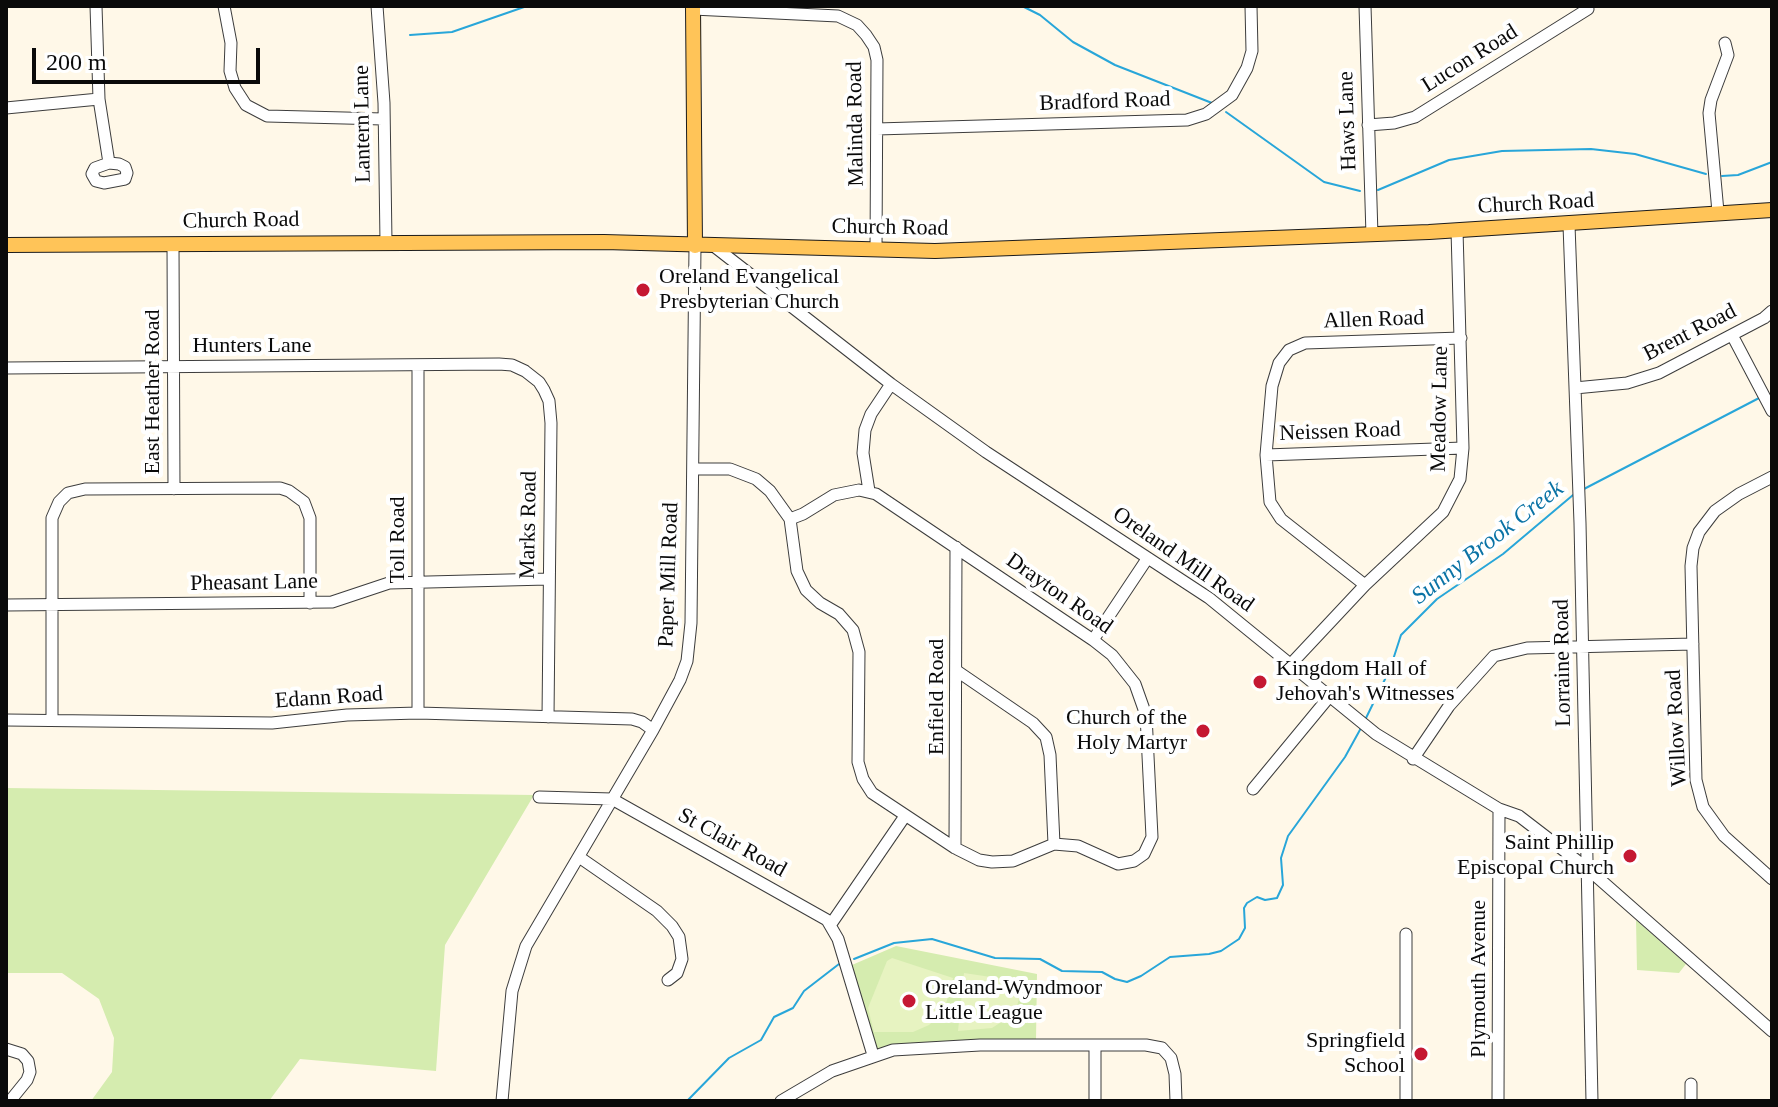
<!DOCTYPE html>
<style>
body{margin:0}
#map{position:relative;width:1778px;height:1107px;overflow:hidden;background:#fff8e8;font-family:"Times New Roman",serif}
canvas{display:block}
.frame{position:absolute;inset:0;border:8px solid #0a0a0a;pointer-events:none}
.scale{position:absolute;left:32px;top:48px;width:228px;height:36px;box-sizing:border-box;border:4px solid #0a0a0a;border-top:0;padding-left:10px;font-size:24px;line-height:28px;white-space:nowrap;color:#0a0a0a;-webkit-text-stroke:6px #fff;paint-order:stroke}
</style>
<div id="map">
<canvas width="1778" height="1107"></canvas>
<div class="frame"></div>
<div class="scale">200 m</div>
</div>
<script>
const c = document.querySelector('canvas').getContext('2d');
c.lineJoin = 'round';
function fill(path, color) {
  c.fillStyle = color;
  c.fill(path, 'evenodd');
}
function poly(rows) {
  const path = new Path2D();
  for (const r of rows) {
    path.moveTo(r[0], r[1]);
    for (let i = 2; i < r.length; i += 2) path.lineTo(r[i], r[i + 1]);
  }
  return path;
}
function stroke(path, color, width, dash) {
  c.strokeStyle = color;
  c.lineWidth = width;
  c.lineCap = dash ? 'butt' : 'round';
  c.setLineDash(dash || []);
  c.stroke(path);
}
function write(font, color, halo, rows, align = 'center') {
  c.font = font + ' "Times New Roman",serif';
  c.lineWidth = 8;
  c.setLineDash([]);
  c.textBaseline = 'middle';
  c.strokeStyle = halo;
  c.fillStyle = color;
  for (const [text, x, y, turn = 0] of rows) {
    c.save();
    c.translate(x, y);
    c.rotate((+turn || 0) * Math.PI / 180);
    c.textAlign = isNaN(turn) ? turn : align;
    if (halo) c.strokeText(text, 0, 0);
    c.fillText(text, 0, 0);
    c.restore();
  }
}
fill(poly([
 [6,788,534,795,445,945,436,1071,300,1059,269,1101,91,1101,112,1072,114,1038,99,999,62,973,6,973],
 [1636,920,1686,964,1679,973,1637,970],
 [896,946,1037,974,1036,1040,957,1040,876,1050,852,965]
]), '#d5ecaf');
fill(poly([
 [892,958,953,978,944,1011,929,1025,913,1032,874,1032,868,1008,887,961],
 [964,973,1024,982,1017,1006,1006,1019,992,1028,958,1031]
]), '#e7f3c1');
stroke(poly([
 [1022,6,1040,15,1073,42,1115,65,1212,103],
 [410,35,452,32,527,6],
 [1226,112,1324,182,1360,191],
 [1722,176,1738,175,1772,162],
 [1378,190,1449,160,1502,151,1591,149,1635,154,1706,174],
 [1582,490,1761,397],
 [1366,718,1390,669,1401,635,1437,599,1503,554,1573,495],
 [854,959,894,943,932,939,995,958,1040,959,1062,971,1102,972,1115,979,1127,982,1141,976,1170,957,1209,954,1221,951,1239,939,1245,928,1244,908,1247,903,1257,897,1265,900,1277,898,1283,885,1281,858,1288,836,1345,757,1361,728],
 [687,1101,729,1058,761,1040,774,1017,793,1008,804,991,839,964]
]), '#28a6d9', 2);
const minor = poly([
 [96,6,99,99,109,163],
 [224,6,231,43,230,71,235,88,246,105,267,116,383,119],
 [377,6,384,103,386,242],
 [1365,6,1372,235],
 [693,9,838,16,857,25,866,35,874,47,877,60,876,250],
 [6,108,99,99],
 [1368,125,1394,123,1415,117,1588,9],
 [877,129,1187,120,1206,114,1232,95,1247,68,1252,51,1251,6],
 [109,163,119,164,125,167,127,173,125,179,104,183,96,181,92,174,95,168,109,163],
 [1718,212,1709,113,1711,100,1728,55,1725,43],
 [1569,225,1580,523,1592,1101],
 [173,244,174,489],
 [715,247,891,384,986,452,1209,598,1376,734,1499,809,1519,816,1588,869,1772,1031],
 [1732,335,1772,411],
 [418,366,418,713],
 [6,368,499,364,512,365,525,371,539,382,544,390,549,401,551,423,548,717],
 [1575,388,1627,383,1659,373,1764,318,1772,311],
 [1266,455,1463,448],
 [694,469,730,469,756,479,770,491,790,519,797,571,806,590,820,603,839,614,853,630,859,652,858,762,863,779,872,793,955,848,979,860,992,862,1013,861,1054,844,1078,846,1118,864,1134,861,1144,854,1152,837,1146,715,1135,684,1112,655,1093,640,876,494,859,490,834,495,803,514,790,519],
 [1772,477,1739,494,1715,511,1699,532,1693,548,1691,566,1696,780,1703,807,1724,836,1772,879],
 [869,491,863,453,865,430,871,414,891,384],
 [1365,585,1281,519,1270,502,1266,455,1272,386,1279,363,1289,350,1305,343,1461,338],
 [6,605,332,602,389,583,547,579],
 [1093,640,1147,559],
 [1290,665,1365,585,1443,512,1460,479,1463,448,1457,230],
 [957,671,1033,723,1046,737,1050,755,1054,844],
 [6,720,272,723,347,715,418,713,632,719,642,722,653,730],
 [52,720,52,518,59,502,68,493,85,489,280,488,289,491,304,502,310,518,310,603],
 [1413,759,1449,706,1494,656,1527,648,1693,644],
 [1253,789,1329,697],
 [539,797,612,799,827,920,838,939,873,1055],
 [955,848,956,547],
 [579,857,657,911,672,926,679,937,682,959,677,973,668,980],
 [831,924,905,816],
 [6,1049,22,1054,28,1061,30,1072,27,1080,10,1101],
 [502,1101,512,991,526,946,653,730,680,680,687,661,691,623,695,246],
 [781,1101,832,1071,893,1050,980,1045,1146,1045,1162,1048,1171,1058,1175,1074,1176,1101],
 [1095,1101,1095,1046],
 [1406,1101,1406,934],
 [1498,1101,1499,809],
 [1691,1101,1691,1084]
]);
const major = poly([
 [693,6,695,246],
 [6,245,604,242,935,251,1429,232,1772,210]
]);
stroke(minor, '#3d3d3d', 13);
stroke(major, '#1b1b1b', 16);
stroke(minor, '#fff', 11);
stroke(major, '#ffc458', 14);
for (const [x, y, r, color] of [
 [643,290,8,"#c51833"],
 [1260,682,8,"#c51833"],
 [1203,731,8,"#c51833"],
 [1630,856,8,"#c51833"],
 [909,1001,8,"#c51833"],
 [1421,1054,8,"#c51833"]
]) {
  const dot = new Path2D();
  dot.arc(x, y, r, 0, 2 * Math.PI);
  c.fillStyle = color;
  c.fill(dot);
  stroke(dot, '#fff', 3);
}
write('22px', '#0a0a0a', '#fff', [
 ["Lucon Road",1470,59,-32],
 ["Bradford Road",1105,102,-2],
 ["Haws Lane",1348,121,-92],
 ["Lantern Lane",363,124,-91],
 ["Malinda Road",856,124,-91],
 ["Church Road",1536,204,-3],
 ["Church Road",241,221,-1],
 ["Church Road",890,228,1],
 ["Allen Road",1374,320,-2],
 ["Brent Road",1690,333,-27],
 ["Hunters Lane",252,346],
 ["East Heather Road",153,392,-90],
 ["Meadow Lane",1440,409,-89],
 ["Neissen Road",1340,432,-2],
 ["Marks Road",529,525,-89],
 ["Toll Road",398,540,-90],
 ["Oreland Mill Road",1183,560,35],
 ["Paper Mill Road",669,575,-88],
 ["Pheasant Lane",254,583,-1],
 ["Drayton Road",1059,594,35],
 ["Lorraine Road",1563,663,-91],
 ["Enfield Road",937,697,-90],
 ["Edann Road",329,698,-4],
 ["Willow Road",1677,728,-93],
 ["St Clair Road",732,843,29],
 ["Plymouth Avenue",1479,979,-90]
]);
write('22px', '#0a0a0a', '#fff', [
 ["Oreland Evangelical",659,277],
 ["Presbyterian Church",659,302],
 ["Kingdom Hall of",1276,669],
 ["Jehovah's Witnesses",1276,694],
 ["Church of the",1187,718,"right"],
 ["Holy Martyr",1187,743,"right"],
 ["Saint Phillip",1614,843,"right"],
 ["Episcopal Church",1614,868,"right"],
 ["Oreland-Wyndmoor",925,988],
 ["Little League",925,1013],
 ["Springfield",1405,1041,"right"],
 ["School",1405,1066,"right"]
], 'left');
write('italic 24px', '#0b73a5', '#fff', [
 ["Sunny Brook Creek",1488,543,-38]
]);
</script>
